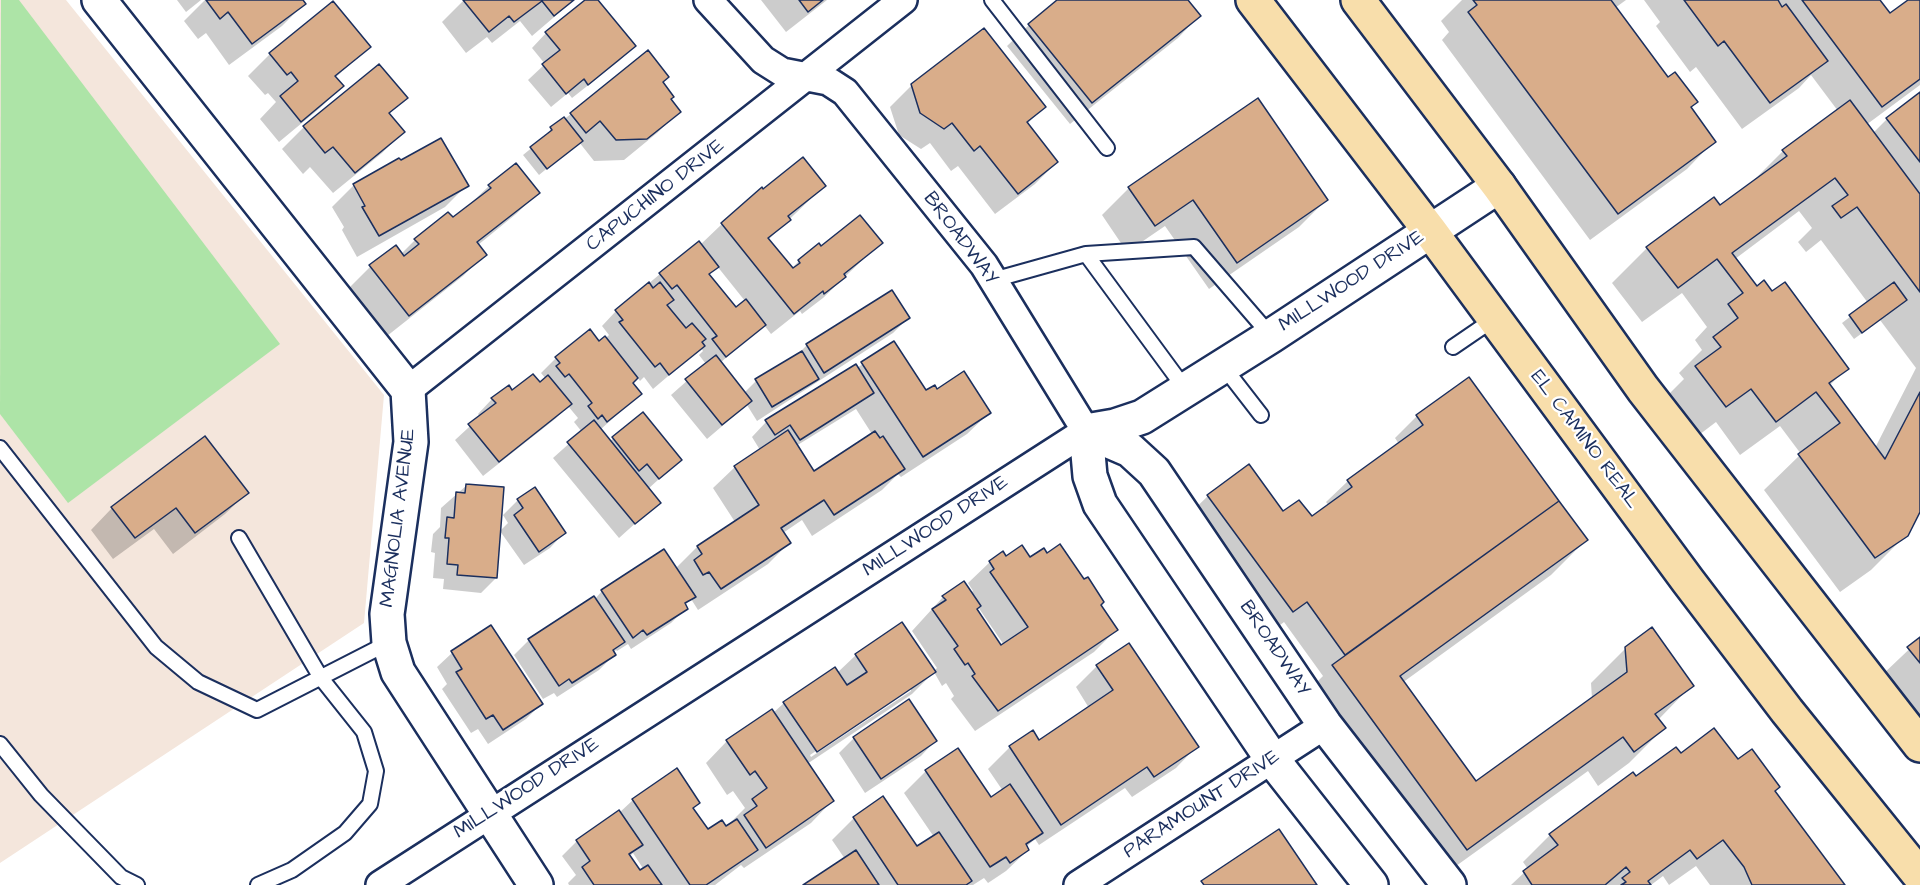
<!DOCTYPE html>
<style>
body{margin:0}
canvas{display:block;background:#fff}
</style>
<canvas width="1920" height="885"></canvas>
<script>
const c = document.querySelector('canvas').getContext('2d');
c.lineJoin = 'round';
function fill(path, color) {
  c.fillStyle = color;
  c.fill(path, 'evenodd');
}
function poly(rows) {
  const path = new Path2D();
  for (const r of rows) {
    path.moveTo(r[0], r[1]);
    for (let i = 2; i < r.length; i += 2) path.lineTo(r[i], r[i + 1]);
  }
  return path;
}
function stroke(path, color, width, dash) {
  c.strokeStyle = color;
  c.lineWidth = width;
  c.lineCap = dash ? 'butt' : 'round';
  c.setLineDash(dash || []);
  c.stroke(path);
}
function write(font, color, halo, rows, align = 'center') {
  c.font = font + ' "Architects Daughter",sans-serif';
  c.lineWidth = 4.5;
  c.setLineDash([]);
  c.textBaseline = 'middle';
  c.strokeStyle = halo;
  c.fillStyle = color;
  for (const [text, x, y, turn = 0] of rows) {
    c.save();
    c.translate(x, y);
    c.rotate((+turn || 0) * Math.PI / 180);
    c.textAlign = isNaN(turn) ? turn : align;
    if (halo) c.strokeText(text, 0, 0);
    c.fillText(text, 0, 0);
    c.restore();
  }
}
fill(poly([
 [0,0,66,0,384,395,364,623,0,863]
]), '#f4e6dc');
fill(poly([
 [1,0,19,0,280,344,68,503,0,414]
]), '#ade4a7');
fill(poly([
 [177,0,201,0,186,12],
 [205,0,304,0,302,2,304,4,282,26,229,65,206,33,198,39,184,21],
 [464,0,574,0,532,36,520,21,492,43,487,37,466,53,442,22],
 [587,0,596,0,634,46,619,61,572,98,568,93,551,107,528,80,545,64,532,48,546,33],
 [761,0,827,0,786,32],
 [1060,0,1186,0,1199,16,1178,38,1070,124,1007,46,1029,25],
 [1462,0,1626,0,1615,8,1668,79,1696,102,1690,109,1714,141,1687,169,1590,240,1442,40,1449,32,1441,21],
 [1644,0,1878,0,1889,15,1910,0,1920,0,1920,85,1866,125,1873,133,1887,119,1920,93,1920,509,1906,535,1871,570,1840,592,1764,490,1801,454,1780,426,1740,455,1716,422,1691,441,1661,402,1684,379,1679,373,1702,350,1695,340,1707,327,1682,293,1642,322,1612,283,1647,248,1720,207,1748,186,1783,151,1838,111,1811,75,1799,88,1742,129,1696,67,1690,72,1656,26,1660,22],
 [1799,211,1812,228,1798,242,1806,252,1821,240,1868,303,1842,323,1854,339,1880,320,1916,368,1875,448,1829,386,1847,368,1772,293,1756,288,1735,259],
 [333,3,369,47,335,78,342,86,320,108,279,142,260,119,276,102,268,93,265,95,248,76,270,54],
 [379,66,406,98,389,114,403,132,382,153,333,193,310,167,303,174,282,149,304,127],
 [661,83,669,100,679,112,657,133,624,160,594,161,579,142,539,175,523,155,545,137,551,129,571,114],
 [912,85,1044,107,1027,124,1057,162,1035,184,995,214,958,166,951,171,930,143,921,149,899,135,890,107],
 [354,185,467,185,445,207,357,257,342,230,344,227,332,207],
 [489,186,538,193,516,214,478,245,485,254,463,276,387,336,349,288,370,267,401,254,415,240,453,220],
 [824,186,768,240,791,269,799,261,821,248,881,242,823,298,802,314,800,311,771,334,764,325,720,363,744,393,756,381,796,356,807,345,908,318,893,333,757,421,747,405,707,439,671,395,706,364,699,355,703,351,701,348,653,389,644,377,640,381,637,377,631,383,640,394,600,430,609,442,643,414,680,460,648,489,659,502,619,538,553,458,582,432,574,422,578,418,568,406,555,419,483,476,455,440,480,417,478,414,492,399,539,384,546,379,541,373,556,358,590,331,599,343,605,339,609,335,602,326,616,311,660,274,700,245,722,224],
 [717,266,745,301,735,309,708,276],
 [1129,188,1326,200,1299,227,1209,289,1165,226,1127,252,1102,215],
 [893,343,926,392,936,391,989,413,967,434,901,477,898,474,882,490,812,536,802,520,783,533,789,543,768,564,698,610,691,599,684,606,686,608,671,623,631,649,628,644,617,651,616,650,613,653,614,655,599,670,557,697,554,693,543,699,514,655,529,640,595,599,602,591,675,569,697,547,735,522,713,488,735,467,760,450,752,437,766,422,857,368],
 [856,409,872,434,814,473,796,446],
 [1468,379,1586,540,1551,575,1402,683,1476,783,1592,699,1591,683,1626,648,1692,685,1658,720,1664,728,1629,763,1598,786,1588,771,1431,884,1298,701,1323,676,1284,622,1270,633,1186,517,1208,496,1311,518,1329,506,1326,502,1348,481,1399,444,1395,438,1417,416],
 [467,485,496,578,481,593,443,589,444,579,433,578,435,553,431,552,433,534,440,527,441,508],
 [534,489,564,533,550,548,524,565,500,531,508,523,503,515,518,500],
 [247,493,225,514,173,554,154,529,113,559,91,530,112,508],
 [1006,558,1030,559,1099,605,1116,630,1094,652,975,731,951,699,954,696,946,683,942,686,934,672,912,694,807,764,832,801,811,823,744,868,741,865,715,885,569,885,568,883,576,875,562,856,577,841,619,813,633,800,698,803,692,809,707,831,726,828,733,824,731,822,745,808,733,791,727,795,706,763,727,741,773,713,784,703,837,673,856,655,933,672,937,668,912,631,943,597,970,593,973,591,968,583,990,562],
 [978,607,1004,645,1001,647,976,609],
 [911,687,911,691,811,757,810,755],
 [633,853,644,870,639,872,629,857],
 [490,627,541,704,526,719,488,744,478,729,471,733,442,689,447,684,437,667,452,653],
 [1920,639,1920,725,1881,676],
 [1097,666,1197,746,1176,768,1132,797,1125,788,1039,845,1035,839,1026,847,1028,850,1006,871,988,883,984,878,973,885,806,885,845,859,832,840,854,818,883,798,917,848,934,837,904,793,926,771,957,750,991,799,1003,791,988,769,1010,747,1032,732,1039,742,1089,708,1076,687],
 [909,701,935,741,921,756,865,793,839,753,854,738],
 [1681,755,1737,761,1774,792,1843,885,1710,885,1696,866,1669,885,1663,876,1651,885,1511,885,1528,869,1523,862,1550,835,1636,778]
]), '#0003');
const building = poly([
 [206,0,303,0,306,4,252,44,228,12,220,19,206,0],
 [463,0,574,0,554,16,542,1,514,22,509,16,489,32,463,0],
 [585,0,598,0,636,46,588,85,584,79,566,94,542,64,560,50,545,32,585,0],
 [799,0,823,0,808,12,799,0],
 [1057,0,1188,0,1201,16,1092,103,1028,24,1057,0],
 [1473,0,1611,0,1668,77,1675,72,1698,102,1691,107,1716,142,1618,214,1468,12,1477,5,1473,0],
 [1684,0,1778,0,1782,7,1786,4,1828,61,1770,103,1724,41,1718,46,1684,0],
 [1802,0,1880,0,1890,13,1908,0,1920,0,1920,79,1882,107,1802,0],
 [333,1,371,47,335,76,344,86,301,122,280,96,298,81,291,72,287,75,269,53,333,1],
 [984,28,1046,107,1027,122,1058,162,1018,194,980,146,974,151,952,123,944,129,920,113,911,84,984,28],
 [648,50,669,77,663,82,674,97,671,99,681,112,647,139,616,140,600,121,586,133,570,113,648,50],
 [379,64,408,98,389,113,405,132,355,173,333,147,325,153,303,126,379,64],
 [1920,92,1920,162,1886,118,1920,92],
 [1258,98,1328,200,1237,263,1193,200,1155,226,1128,187,1258,98],
 [1850,100,1920,194,1920,292,1857,207,1841,218,1832,206,1848,195,1835,178,1732,253,1757,286,1764,280,1772,291,1785,282,1849,369,1829,383,1885,459,1920,392,1920,512,1908,536,1875,558,1798,454,1840,423,1816,392,1776,422,1751,389,1726,407,1695,366,1721,347,1713,337,1738,318,1728,304,1743,293,1717,259,1678,288,1646,247,1714,197,1720,205,1787,156,1782,150,1850,100],
 [564,117,583,141,547,169,530,147,552,130,550,127,564,117],
 [441,138,469,186,379,236,362,207,365,206,353,184,399,158,401,160,441,138],
 [803,157,826,186,788,216,791,220,768,238,793,268,800,263,798,260,819,243,821,246,860,215,883,243,844,274,846,277,824,294,823,291,794,314,721,223,762,187,763,189,803,157],
 [516,163,540,193,477,242,487,255,409,316,369,265,396,245,404,256,419,244,414,239,448,212,453,217,491,188,488,185,516,163],
 [699,241,719,267,709,274,736,307,746,299,766,325,726,357,712,339,717,336,677,285,672,289,659,273,699,241],
 [649,282,653,288,660,282,674,300,667,305,686,328,692,323,706,339,702,342,705,346,669,375,660,363,655,367,619,322,623,320,615,310,649,282],
 [1894,282,1907,300,1862,333,1849,315,1894,282],
 [892,290,910,318,824,373,806,344,892,290],
 [590,329,599,341,605,336,638,378,633,383,642,394,607,422,602,415,598,419,588,406,592,403,569,374,565,377,556,366,560,363,555,357,590,329],
 [894,341,926,390,935,385,937,389,964,371,991,413,923,457,861,362,894,341],
 [802,351,819,379,772,407,755,379,802,351],
 [716,355,752,401,722,425,685,379,716,355],
 [856,364,874,393,800,440,790,425,775,435,765,420,856,364],
 [533,374,540,382,548,375,572,404,499,462,468,424,496,403,491,398,509,385,512,390,533,374],
 [1469,377,1559,501,1345,655,1307,602,1293,612,1207,495,1249,464,1283,511,1299,500,1312,516,1352,487,1347,480,1423,425,1416,415,1469,377],
 [643,412,682,460,659,479,647,464,639,471,612,437,643,412],
 [594,420,661,503,635,524,567,442,594,420],
 [788,430,814,471,875,431,880,438,883,436,905,469,834,515,824,500,781,528,791,543,721,589,709,572,703,575,694,560,702,554,697,546,759,505,734,466,788,430],
 [205,436,249,493,195,533,176,508,135,538,111,507,205,436],
 [466,484,504,487,497,578,457,575,458,565,447,564,449,538,445,538,447,517,454,518,456,492,465,493,466,484],
 [535,487,566,533,539,552,514,515,523,508,517,499,535,487],
 [1559,501,1588,540,1400,676,1476,781,1627,672,1625,647,1652,627,1694,686,1655,714,1666,728,1634,752,1623,737,1467,850,1332,665,1559,501],
 [1060,544,1084,579,1088,577,1104,602,1101,605,1118,630,998,711,972,676,975,674,968,663,965,665,954,649,958,646,932,609,946,600,942,596,964,581,981,606,977,609,1001,645,1028,627,990,572,994,569,989,561,1003,551,1006,556,1022,545,1030,557,1044,548,1047,553,1060,544],
 [664,549,696,597,685,603,688,609,647,635,643,630,633,638,601,590,664,549],
 [594,596,625,642,613,650,616,655,572,683,569,679,559,686,528,639,594,596],
 [902,622,936,672,817,752,783,702,835,667,847,685,867,672,855,654,902,622],
 [491,625,543,704,503,730,493,715,486,719,456,672,462,669,451,651,491,625],
 [1920,637,1920,663,1907,647,1920,637],
 [1129,643,1199,747,1154,777,1147,767,1061,825,1009,746,1033,730,1039,740,1113,690,1096,665,1129,643],
 [909,699,937,741,881,779,853,737,909,699],
 [772,709,834,801,766,848,744,815,757,806,752,799,767,788,755,771,750,775,726,740,772,709],
 [1714,728,1738,759,1752,749,1780,787,1775,791,1845,885,1752,885,1744,867,1723,840,1697,859,1690,850,1648,881,1651,885,1621,885,1626,882,1622,878,1630,872,1626,867,1605,885,1532,885,1523,871,1558,845,1549,834,1633,772,1636,776,1676,747,1681,753,1714,728],
 [958,748,991,797,1010,784,1043,833,1026,844,1029,850,1010,863,1006,857,990,867,925,770,958,748],
 [677,768,700,803,693,808,708,829,722,820,726,826,737,819,758,850,706,885,690,885,632,799,677,768],
 [883,796,917,846,939,832,972,881,966,885,898,885,853,817,883,796],
 [619,810,643,845,629,854,640,870,648,865,662,885,594,885,582,867,590,861,576,840,619,810],
 [1279,829,1317,885,1204,885,1201,881,1279,829],
 [856,850,879,885,803,885,856,850]
]);
fill(building, '#d9ad8a');
stroke(building, '#1b2f5e', 1.5);
const lane = poly([
 [992,0,1107,148],
 [1086,254,1186,390],
 [993,280,1086,254,1194,247,1271,336],
 [1453,347,1494,319],
 [1223,366,1261,415],
 [0,448,156,647,198,682,257,710,388,643],
 [239,538,321,678,364,732,376,771,370,804,345,833,292,870,258,885],
 [0,744,41,795,121,877,137,885]
]);
const street = poly([
 [408,390,903,0],
 [380,885,1086,431,984,265,845,92,828,81,782,72,763,60,708,0],
 [1078,885,1325,725]
]);
const secondary = poly([
 [99,0,408,390,411,442,387,614,389,643,398,672,536,885],
 [1086,431,1130,450,1154,472,1325,725,1449,885],
 [1086,431,1090,476,1100,504,1272,759,1371,885],
 [1086,431,1115,426,1142,417,1271,336,1499,186]
]);
const primary = poly([
 [1253,0,1430,231,1688,581,1787,711,1920,876],
 [1358,0,1499,186,1643,389,1920,745]
]);
stroke(lane, '#1b2f5e', 18);
stroke(street, '#1b2f5e', 32);
stroke(secondary, '#1b2f5e', 38);
stroke(primary, '#1b2f5e', 38);
stroke(lane, '#fff', 14);
stroke(street, '#fff', 27);
stroke(secondary, '#fff', 33);
stroke(primary, '#f8deab', 33);
write('20px', '#1b2f5e', '#fff', [
 ["CAPUCHINO DRIVE",656,196,-38],
 ["BROADWAY",960,239,53],
 ["MILLWOOD DRIVE",1352,282,-33],
 ["EL CAMINO REAL",1584,440,53],
 ["MAGNOLIA AVENUE",399,518,-83],
 ["MILLWOOD DRIVE",936,527,-33],
 ["BROADWAY",1274,649,56],
 ["MILLWOOD DRIVE",527,789,-33],
 ["PARAMOUNT DRIVE",1202,805,-33]
]);
</script>
